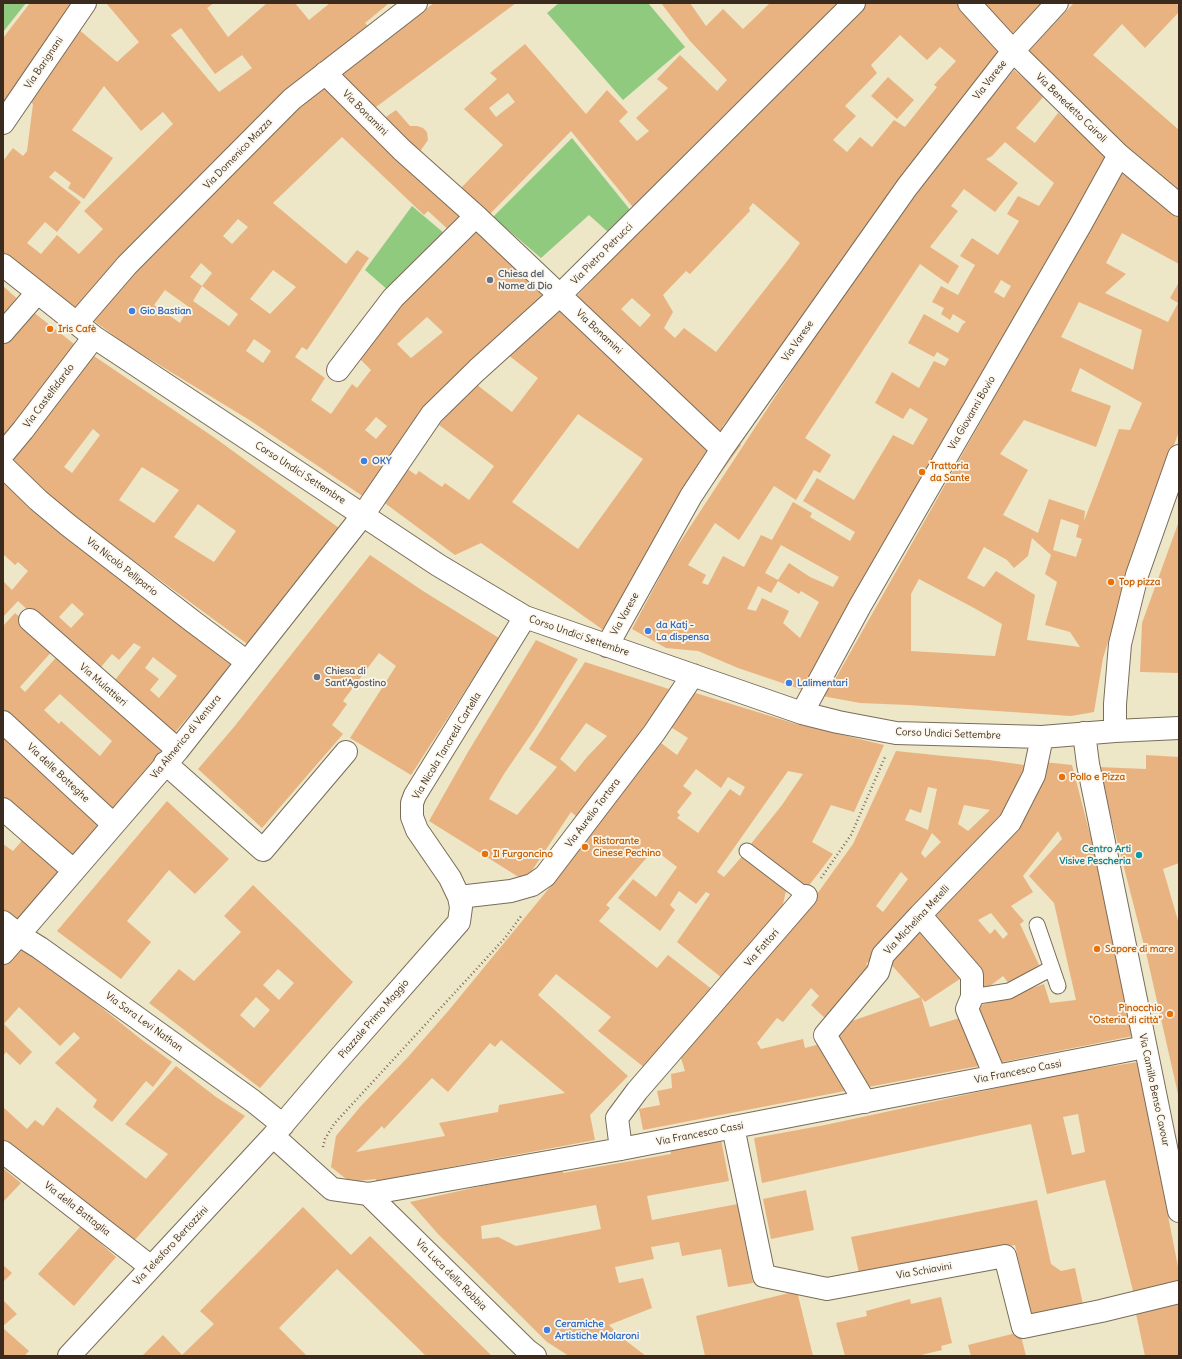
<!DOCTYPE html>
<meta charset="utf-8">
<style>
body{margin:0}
#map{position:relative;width:1182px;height:1359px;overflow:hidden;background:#ede6c7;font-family:Delius,sans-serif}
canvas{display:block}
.frame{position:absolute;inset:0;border:4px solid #3b2a1e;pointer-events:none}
</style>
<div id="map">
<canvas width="1182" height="1359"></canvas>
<div class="frame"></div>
</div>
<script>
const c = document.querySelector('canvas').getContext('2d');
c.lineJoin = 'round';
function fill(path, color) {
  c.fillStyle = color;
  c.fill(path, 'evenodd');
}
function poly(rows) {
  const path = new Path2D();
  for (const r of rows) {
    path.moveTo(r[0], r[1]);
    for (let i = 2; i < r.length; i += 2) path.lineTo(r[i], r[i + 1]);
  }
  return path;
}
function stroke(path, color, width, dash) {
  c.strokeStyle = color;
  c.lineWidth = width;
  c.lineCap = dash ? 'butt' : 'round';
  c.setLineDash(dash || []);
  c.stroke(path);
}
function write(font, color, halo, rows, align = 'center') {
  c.font = font + ' Delius,sans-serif';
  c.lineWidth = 3.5;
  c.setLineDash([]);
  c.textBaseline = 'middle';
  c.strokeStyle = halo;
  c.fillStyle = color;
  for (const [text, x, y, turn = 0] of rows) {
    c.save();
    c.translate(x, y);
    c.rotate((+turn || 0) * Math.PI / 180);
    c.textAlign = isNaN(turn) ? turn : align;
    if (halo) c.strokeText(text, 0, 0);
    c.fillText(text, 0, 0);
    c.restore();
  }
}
fill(poly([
 [3,3,26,3,3,32],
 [559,3,648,3,685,47,623,100,547,13],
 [572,138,631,211,608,232,589,215,541,258,493,217],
 [412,206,445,234,389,291,365,270]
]), '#8fca7f');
fill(poly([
 [30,3,80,3,3,110,3,38],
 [106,3,214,3,207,8,228,37,267,3,295,3,309,20,330,3,387,3,388,4,365,23,368,26,303,80,75,317,3,256,3,161,13,148,23,156,27,151,33,104,28,100,77,28,117,62,139,42],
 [181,28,215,74,242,55,252,68,219,92,171,35],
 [104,86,141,131,163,112,173,124,84,211,103,229,79,254,57,235,41,254,27,243,45,222,57,232,81,202,49,177,55,171,71,183,68,188,84,199,113,158,72,130],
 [434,3,516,3,372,110,341,72],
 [661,3,690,3,706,26,723,9,743,29,770,3,847,3,636,211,571,131,486,218,459,190,503,145,464,109,497,79,490,73,525,44,586,114,607,90,628,112,619,121,637,141,649,131,636,118,668,88,657,79,680,55,717,91,727,80,690,41],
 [508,93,515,102,496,117,489,108],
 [864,3,966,3,1017,51,722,427,741,445,606,632,481,543,455,555,382,501,406,468,416,475,419,471,442,487,445,483,469,500,494,466,439,425,472,381,512,412,538,378,495,345,364,497,251,421,125,344,89,317,324,82,467,218,451,232,428,211,424,215,342,137,273,203,346,264,357,250,369,258,307,350,302,347,295,357,325,378,311,400,331,414,352,384,357,388,371,370,357,356,435,264,475,225,549,274,577,296,737,129],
 [900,35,927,60,940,47,956,61,934,85,937,87,905,127,894,120,872,147,860,137,847,152,833,140,856,116,845,106,877,73,871,65],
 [753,203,800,243,788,260,716,352,684,328,675,338,664,328,673,312,663,295,686,271,690,274,750,211,749,208],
 [238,219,248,227,232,244,223,236],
 [201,263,212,273,202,286,238,314,229,326,193,301,202,286,190,277],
 [273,270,296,287,270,314,250,299],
 [165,290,189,307,180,323,154,305],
 [632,298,651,315,640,327,621,309],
 [427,317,443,332,411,358,397,344],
 [254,339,271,351,263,363,246,351],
 [578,414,643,459,578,549,512,502],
 [376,417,387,426,376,439,365,430],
 [983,3,1043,3,1012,34],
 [1074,3,1176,3,1179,6,1179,12,1145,48,1122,24,1093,55,1179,130,1179,195,1163,182,1025,52],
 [1014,70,1044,96,1016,128,1035,143,1058,113,1119,160,809,692,738,668,698,651,666,648,632,629,671,556,809,345,923,185,963,133],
 [1005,142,1054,183,1039,206,1018,196,1007,214,1019,221,998,255,972,238,960,256,975,265,958,295,941,286,932,302,944,308,941,314,950,320,953,314,966,322,963,324,958,333,924,314,908,343,934,357,937,352,949,359,945,366,934,361,919,388,892,372,875,403,903,419,910,408,928,419,913,445,893,435,854,500,817,478,803,501,855,532,850,541,810,517,812,513,793,502,772,540,761,535,744,567,723,556,708,585,702,583,706,575,688,565,715,523,739,540,774,486,796,500,814,470,820,473,831,455,805,438,920,264,948,284,959,266,930,247,958,211,951,206,964,189,995,212,1018,183,986,159,992,156],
 [1001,280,1011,286,1004,298,994,292],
 [781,545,839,577,833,587,810,577,789,563,778,580,765,573],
 [778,581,799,594,801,591,819,602,800,638,783,623,789,611,762,598,756,611,747,609,758,586,771,593],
 [888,77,914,100,897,119,871,96],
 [396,110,410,126,417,126,423,128,427,132,428,140,421,150,417,151,380,121],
 [1118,170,1179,205,1179,264,1122,233,1106,263,1126,274,1105,293,1168,322,1178,303,1170,298,1179,282,1179,431,1127,581,1103,658,1094,712,1071,716,908,705,860,703,822,696,837,676,1028,338],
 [1079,302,1142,330,1133,370,1061,337],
 [1080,368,1142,403,1130,430,1119,429,1084,521,1085,511,1049,499,1038,533,1003,515,1028,470,1000,454,1024,420,1096,447,1111,406,1071,391],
 [1061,519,1079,525,1076,537,1082,539,1076,557,1053,550],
 [1032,538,1051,555,1045,574,1057,582,1045,625,1070,632,1080,647,1027,640,1035,595,996,571,984,587,967,578,984,547,1007,560,1014,568,1028,556],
 [919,579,974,608,1002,624,995,656,911,651,911,594],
 [3,286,22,303,3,324],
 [28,308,78,347,3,443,3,339],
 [91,354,215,438,339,528,250,646,44,495,7,459],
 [93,429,100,435,72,473,64,467],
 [142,467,179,490,154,523,119,500],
 [198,504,236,531,214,562,174,537],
 [3,478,233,664,171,737,111,685,141,647,134,643,119,660,112,654,96,673,18,601,3,617,3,581,12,590,28,571,18,562,15,565,3,554],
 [72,603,84,614,71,628,59,617],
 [153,657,177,676,159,698,150,690,159,679,145,668],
 [1179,521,1179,673,1140,672,1142,623],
 [370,555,423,591,499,638,411,775,350,738,396,666,379,653,343,701,347,704,332,725,343,734,262,828,198,769,234,727],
 [15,613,55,648,20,687,25,692,61,652,165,747,109,813,3,715,3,626],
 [60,694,112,741,100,756,61,721,59,724,44,710],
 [536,640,578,659,534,730,504,774,489,799,517,815,557,767,529,749,585,662,672,690,577,817,571,812,525,881,429,821,468,752],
 [586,723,607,736,587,757,575,772,560,759],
 [689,691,793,723,884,745,854,812,831,805,812,842,833,854,807,888,750,845,782,805,803,774,788,771,717,872,724,877,744,854,787,887,779,921,727,982,677,942,710,894,706,892,696,904,679,891,670,905,675,910,660,931,618,898,633,879,656,897,677,867,654,849,606,905,610,908,599,921,657,968,668,955,713,990,645,1068,598,1031,611,1017,556,974,538,995,628,1076,590,1115,595,1140,376,1181,376,1179,350,1182,331,1167,336,1136,360,1107,408,1057,449,1010,564,870,661,743,677,755,688,738,669,726],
 [696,769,721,788,728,777,745,787,740,796,730,789,698,833,677,818,680,815,677,812,692,793,683,786],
 [501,1040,565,1093,499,1105,498,1112,439,1123,445,1136,356,1152,382,1126,384,1129,432,1078,448,1092,490,1043,495,1047],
 [3,728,103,823,68,863,3,806],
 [896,751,944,756,989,760,1031,766,1006,821,866,964,871,969,828,1021,811,1005,819,996,811,988,783,1022,777,1018,757,1043,761,1049,803,1039,805,1048,820,1044,850,1090,643,1130,639,1109,660,1105,657,1091,672,1088,671,1074,685,1071,681,1058,739,985,789,929,817,894,853,844],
 [928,787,937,789,928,830,905,820,910,809,921,813],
 [964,805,990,810,968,831,958,824],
 [932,833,941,842,925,858,921,853],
 [901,872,908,879,883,912,876,906],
 [1146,755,1179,757,1179,863,1163,869,1179,924,1178,1094,1147,957,1098,767,1146,769],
 [1044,762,1072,765,1100,873,1133,1036,993,1064,970,1009,1044,984,1050,1003,1076,1000,1054,903,1029,876,1062,839,1058,831,1023,876,1033,892,1011,906,1024,921,1020,924,1039,965,1010,985,1003,976,986,989,963,959,925,915],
 [991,913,1008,934,1003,939,995,929,990,934,978,920],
 [167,801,229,859,195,894,169,870,127,921,151,942,121,979,57,931],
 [26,836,64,868,17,926,3,915,3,844,13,851],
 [253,885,353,982,260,1088,149,1003,179,969,194,981,241,932,224,916],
 [278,969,294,983,279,1000,263,985],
 [256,997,270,1010,254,1028,240,1015],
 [920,924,966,975,925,1002,886,959],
 [21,943,142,1040,172,1062,153,1087,146,1081,112,1122,93,1107,97,1100,55,1063,80,1038,74,1032,60,1046,19,1007,4,1024,32,1052,20,1065,6,1052,3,1056,3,964],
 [921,997,930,1027,963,1017,984,1065,863,1088,831,1034,852,1021],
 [1138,1062,1179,1272,1179,1283,1134,1295,1105,1180,1047,1194,1031,1124,762,1183,754,1138,825,1125,1062,1074],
 [1078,1114,1085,1152,1072,1155,1063,1117],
 [176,1066,216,1097,245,1116,133,1242,3,1145,3,1107,27,1129,35,1120,43,1126,57,1107,146,1179,168,1154,125,1124],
 [721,1139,729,1181,647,1196,652,1220,738,1204,753,1283,728,1287,721,1249,682,1256,679,1242,651,1247,654,1259,615,1267,619,1283,643,1278,652,1308,609,1325,621,1337,646,1356,569,1356,547,1342,438,1234,410,1202,562,1168,563,1173,671,1154,670,1148],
 [596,1205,601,1229,516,1246,498,1237,482,1239,481,1226],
 [3,1168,21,1183,3,1202],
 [806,1190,814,1230,771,1239,763,1199],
 [1037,1200,1051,1264,1061,1271,1075,1268,1084,1309,1032,1320,1015,1245,859,1273,851,1237],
 [303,1207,351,1255,370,1236,492,1356,424,1356,425,1355,337,1269,279,1328,307,1356,142,1356,163,1335,182,1355,214,1324,200,1311],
 [81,1226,116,1257,74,1306,38,1274],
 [3,1265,12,1273,3,1282],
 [797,1291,813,1356,705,1356,696,1316],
 [941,1297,952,1343,941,1346,942,1350,917,1356,845,1356,836,1323,867,1316,866,1311,910,1299,911,1304],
 [1179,1299,1179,1356,1145,1356,1135,1309],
 [3,1300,17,1314,3,1326],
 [3,1328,29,1351,24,1356,3,1356],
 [1020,1332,1026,1356,971,1356,968,1345]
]), '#e9b381');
const lane = poly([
 [747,851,806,896],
 [1037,925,1058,986],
 [972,997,1009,991,1052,968]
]);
const street = poly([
 [969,3,1013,51,1119,155,1179,205],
 [325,73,402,150,476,216,722,449],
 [3,123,85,3],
 [3,265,94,337,438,565,525,617,802,713,838,722,896,733,1042,737,1115,731,1179,728],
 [77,323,127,265,292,99,416,3],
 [3,332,37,293],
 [338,370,393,298,476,216],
 [3,454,23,430,94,337],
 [3,466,38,500,68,525,191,620,247,662],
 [30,620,178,750],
 [607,646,691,496,722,449,907,187,1013,51,1057,3],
 [802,713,860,606,1081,224,1119,155],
 [3,722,113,824],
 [1115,731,1115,704,1120,644,1137,575,1179,456],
 [1084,733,1088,764,1179,1211],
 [165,763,263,850,346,752],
 [3,809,73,870],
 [459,897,511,891,532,885,545,876,654,733,693,675],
 [920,915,972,975,972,997,967,1009,995,1076],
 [3,922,19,935,40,948,253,1101,283,1125],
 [3,953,178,750,363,515,432,414,477,370,560,295,854,3],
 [865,1102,825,1035,878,972,883,955,920,915,1010,822,1034,775,1042,737],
 [733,1127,764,1276,827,1289,1005,1256,1023,1327,1101,1311,1179,1292],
 [273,1136,332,1189,368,1194,621,1149,1145,1047],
 [621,1149,617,1118,637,1091,806,896],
 [3,1152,151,1267],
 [368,1194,527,1350,535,1356],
 [69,1356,273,1136,336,1062,459,922,461,907,459,897,450,878,417,830,412,817,412,803,415,795,525,617]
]);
stroke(lane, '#796c59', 17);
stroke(street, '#796c59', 24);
stroke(poly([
 [821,878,851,835,885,757],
 [323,1147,325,1139,334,1124,505,938,522,915]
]), '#796c59', 2.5, [1, 3]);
stroke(lane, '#fff', 15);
stroke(street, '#fff', 22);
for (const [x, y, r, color] of [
 [490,280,4,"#6b7280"],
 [132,311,4,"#3f7fe0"],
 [50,329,4,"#e8710a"],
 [364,461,4,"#3f7fe0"],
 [922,472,4,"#e8710a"],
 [1111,582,4,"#e8710a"],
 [648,631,4,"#3f7fe0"],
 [317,677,4,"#6b7280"],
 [789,683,4,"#3f7fe0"],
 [1062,777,4,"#e8710a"],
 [585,847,4,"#e8710a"],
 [485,854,4,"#e8710a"],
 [1139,855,4,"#0f9aa8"],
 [1097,949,4,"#e8710a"],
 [1170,1014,4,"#e8710a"],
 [547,1330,4,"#3f7fe0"]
]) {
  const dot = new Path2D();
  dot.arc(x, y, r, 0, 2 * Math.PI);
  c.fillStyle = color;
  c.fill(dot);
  stroke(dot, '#fbf7ec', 1.5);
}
write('10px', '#3b2a1e', '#fbf7ec', [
 ["Via Barignani",44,63,-56],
 ["Via Varese",990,80,-52],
 ["Via Benedetto Cairoli",1071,108,44],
 ["Via Bonamini",365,113,45],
 ["Via Domenico Mazza",238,154,-46],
 ["Via Pietro Petrucci",602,254,-45],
 ["Via Bonamini",599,332,43],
 ["Via Varese",798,341,-55],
 ["Via Castelfidardo",49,396,-53],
 ["Via Giovanni Bovio",972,413,-60],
 ["Corso Undici Settembre",300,473,33],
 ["Via Nicolò Pellipario",122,567,38],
 ["Via Varese",625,614,-61],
 ["Corso Undici Settembre",579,636,19],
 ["Via Mulattieri",103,685,41],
 ["Corso Undici Settembre",948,734,2],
 ["Via Almerico di Ventura",186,737,-51],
 ["Via Nicola Tancredi Cartella",447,746,-59],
 ["Via delle Botteghe",58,773,43],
 ["Via Aurelio Tortora",593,813,-53],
 ["Via Michelina Metelli",917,920,-47],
 ["Via Fattori",762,948,-49],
 ["Piazzale Primo Maggio",374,1019,-49],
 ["Via Sara Levi Nathan",144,1022,36],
 ["Via Francesco Cassi",1018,1072,-11],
 ["Via Camillo Benso Cavour",1154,1090,78],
 ["Via Francesco Cassi",700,1134,-11],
 ["Via della Battaglia",77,1209,38],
 ["Via Telesforo Bertozzini",171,1246,-47],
 ["Via Schiavini",924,1271,-10],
 ["Via Luca della Robbia",451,1275,45]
]);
write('bold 10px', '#5b616d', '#fbf7ec', [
 ["Chiesa del",498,274],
 ["Nome di Dio",498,286],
 ["Chiesa di",325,671],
 ["Sant'Agostino",325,683]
], 'left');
write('bold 10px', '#366cbe', '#fbf7ec', [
 ["Gio Bastian",140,311],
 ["OKY",372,461],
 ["da Katj -",656,625],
 ["La dispensa",656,637],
 ["Lalimentari",797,683],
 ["Ceramiche",555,1324],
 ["Artistiche Molaroni",555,1336]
], 'left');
write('bold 10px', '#c56008', '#fbf7ec', [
 ["Iris Cafè",58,329],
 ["Trattoria",930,466],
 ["da Sante",930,478],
 ["Top pizza",1119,582],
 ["Pollo e Pizza",1070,777],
 ["Ristorante",593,841],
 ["Cinese Pechino",593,853],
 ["Il Furgoncino",493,854],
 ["Sapore di mare",1105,949],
 ["Pinocchio",1162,1008,"right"],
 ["\"Osteria di città\"",1162,1020,"right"]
], 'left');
write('bold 10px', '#0d838f', '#fbf7ec', [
 ["Centro Arti",1131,849],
 ["Visive Pescheria",1131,861]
], 'right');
</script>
